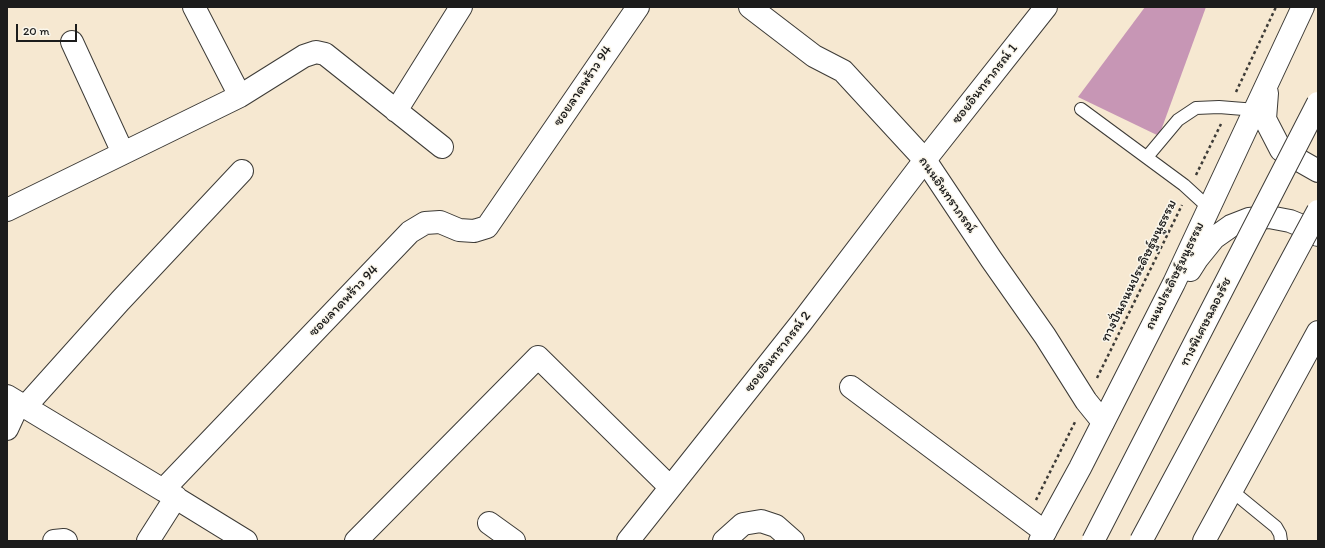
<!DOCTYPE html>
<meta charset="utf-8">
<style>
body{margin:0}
#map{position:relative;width:1325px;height:548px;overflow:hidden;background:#f6e8d1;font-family:Itim,sans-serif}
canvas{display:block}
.frame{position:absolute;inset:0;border:8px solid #1c1c1c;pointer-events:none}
.scale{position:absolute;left:16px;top:24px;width:61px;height:18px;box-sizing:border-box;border:2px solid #1c1c1c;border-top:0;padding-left:5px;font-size:12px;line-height:14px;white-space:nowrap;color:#1c1c1c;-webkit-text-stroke:3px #fbf7ec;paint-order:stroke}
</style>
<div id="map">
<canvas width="1325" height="548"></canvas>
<div class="frame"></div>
<div class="scale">20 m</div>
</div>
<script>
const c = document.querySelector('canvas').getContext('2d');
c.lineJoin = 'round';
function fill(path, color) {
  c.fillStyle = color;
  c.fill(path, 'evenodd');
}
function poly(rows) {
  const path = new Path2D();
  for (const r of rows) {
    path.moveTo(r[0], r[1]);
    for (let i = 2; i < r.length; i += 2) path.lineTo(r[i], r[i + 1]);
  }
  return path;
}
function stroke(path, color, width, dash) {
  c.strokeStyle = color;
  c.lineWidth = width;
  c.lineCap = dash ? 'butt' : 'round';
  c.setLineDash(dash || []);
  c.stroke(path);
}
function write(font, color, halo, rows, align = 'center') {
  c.font = font + ' Itim,"Playpen Sans Thai",sans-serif';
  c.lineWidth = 3;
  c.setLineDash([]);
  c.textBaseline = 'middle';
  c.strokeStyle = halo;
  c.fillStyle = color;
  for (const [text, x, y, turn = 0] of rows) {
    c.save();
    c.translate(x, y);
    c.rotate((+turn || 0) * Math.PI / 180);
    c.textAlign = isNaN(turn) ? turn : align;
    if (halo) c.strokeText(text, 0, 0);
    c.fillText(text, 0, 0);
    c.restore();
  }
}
fill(poly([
 [1145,7,1206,7,1159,136,1078,97]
]), '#c796b5');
const service = poly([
 [1081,109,1184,185,1208,207],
 [1147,157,1178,120,1196,108,1219,107,1256,110],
 [1232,491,1276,527,1280,534,1281,541]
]);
const minor = poly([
 [194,7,240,96],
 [72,42,123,153],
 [396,111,461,7],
 [7,210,240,96,304,56,316,52,325,54,442,147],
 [851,387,1045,532],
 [7,396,163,490,410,232,425,223,440,222,459,230,474,231,487,227,638,7],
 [25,407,120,301,242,171],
 [7,429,19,403],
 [163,490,246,541],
 [489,523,514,541],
 [54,541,64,540,66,541],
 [148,541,176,497],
 [356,541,538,357,670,487],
 [628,541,801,323,925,160,1046,7],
 [724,541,743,524,761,521,776,526,793,541]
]);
const tertiary = poly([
 [750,7,814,56,843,71,925,160,991,259,1045,336,1086,401,1103,422]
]);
const primary = poly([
 [1267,93,1265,119,1281,150,1318,171],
 [1190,270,1197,259,1214,238,1231,226,1249,219,1269,217,1290,221,1312,230,1318,235],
 [1040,541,1080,468,1174,283,1303,7],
 [1204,541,1318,332]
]);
stroke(service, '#3d3b37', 14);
stroke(minor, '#3d3b37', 24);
stroke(tertiary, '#3d3b37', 24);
stroke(primary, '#3d3b37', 24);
stroke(poly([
 [1236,92,1276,7],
 [1196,175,1221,124],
 [1097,378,1182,205],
 [1036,500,1075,422]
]), '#3d3b37', 2.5, [3, 3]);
stroke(service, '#fff', 12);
stroke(minor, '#fff', 22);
stroke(tertiary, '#fff', 22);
stroke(primary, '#fff', 22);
const motorwayBridge = poly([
 [1093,541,1318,103],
 [1141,541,1318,211]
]);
stroke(motorwayBridge, '#3d3b37', 24, []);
stroke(motorwayBridge, '#fff', 22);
write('14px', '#1c1c1c', '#fbf7ec', [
 ["ซอยอินทราภรณ์ 1",985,84,-52],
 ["ซอยลาดพร้าว 94",583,86,-56],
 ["ถนนอินทราภรณ์",947,195,55],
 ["ทางปั่นถนนประดิษฐ์มนูธรรม",1139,271,-64],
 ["ถนนประดิษฐ์มนูธรรม",1175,276,-64],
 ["ซอยลาดพร้าว 94",344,301,-46],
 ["ทางพิเศษฉลองรัช",1206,322,-63],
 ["ซอยอินทราภรณ์ 2",778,352,-52]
]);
</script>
